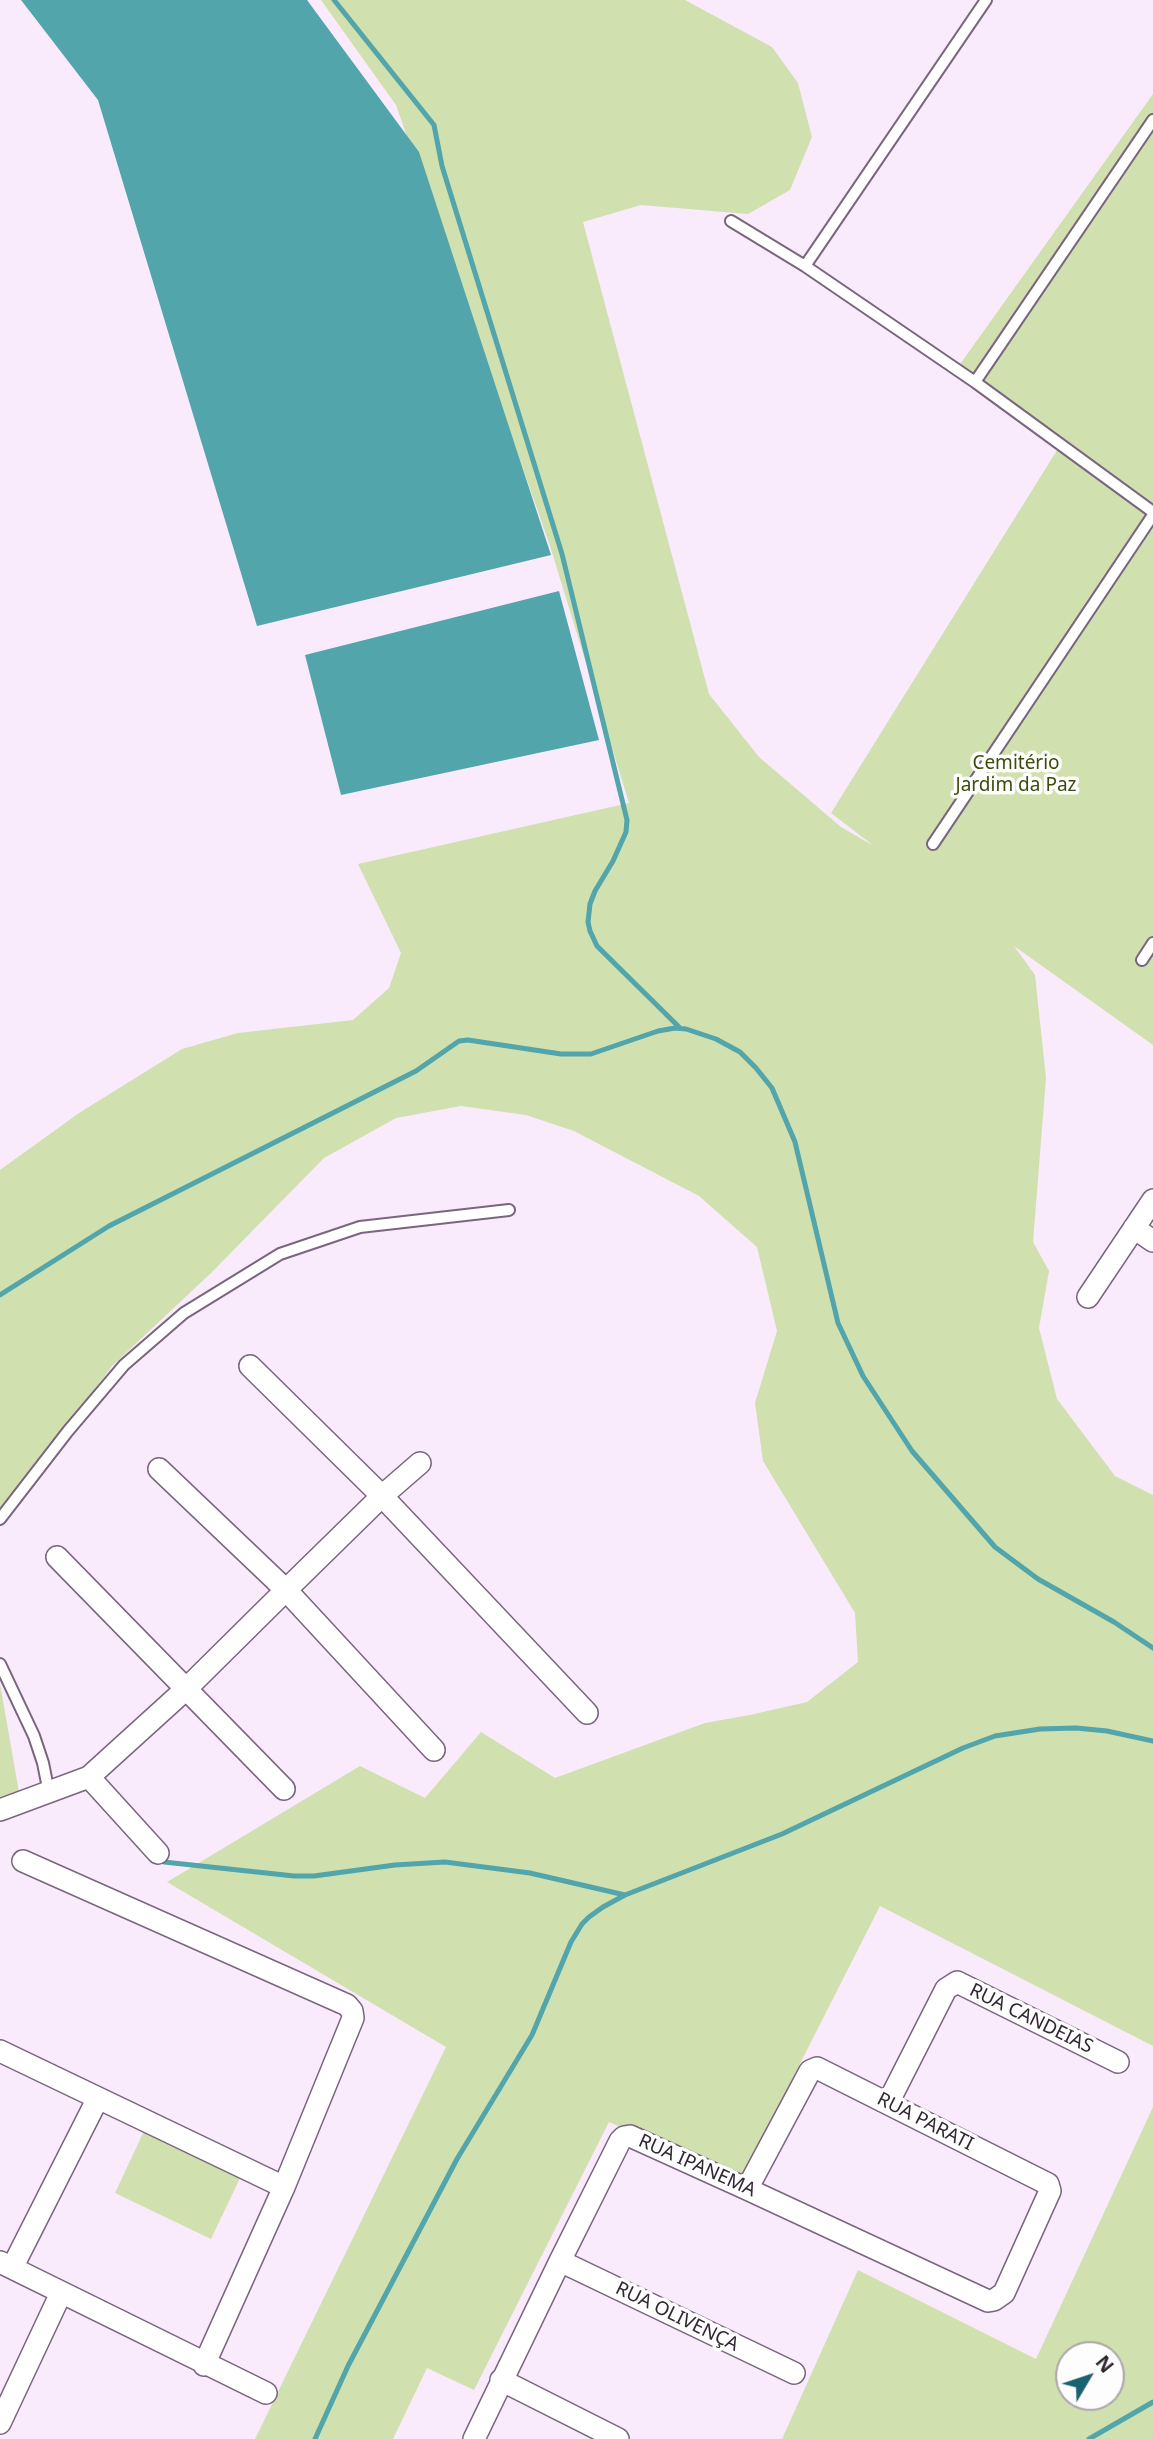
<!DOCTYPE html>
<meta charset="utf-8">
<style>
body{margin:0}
#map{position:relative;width:1153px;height:2439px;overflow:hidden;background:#f9ebfc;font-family:"Noto Sans",sans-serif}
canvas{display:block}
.north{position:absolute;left:1055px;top:2341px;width:70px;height:70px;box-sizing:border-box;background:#fdfdfd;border:2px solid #aba7ac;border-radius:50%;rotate:51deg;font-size:19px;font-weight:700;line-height:28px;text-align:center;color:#302732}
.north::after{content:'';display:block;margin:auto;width:24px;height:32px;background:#196371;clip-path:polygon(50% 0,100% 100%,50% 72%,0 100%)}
</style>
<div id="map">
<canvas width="1153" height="2439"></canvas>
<div class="north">N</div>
</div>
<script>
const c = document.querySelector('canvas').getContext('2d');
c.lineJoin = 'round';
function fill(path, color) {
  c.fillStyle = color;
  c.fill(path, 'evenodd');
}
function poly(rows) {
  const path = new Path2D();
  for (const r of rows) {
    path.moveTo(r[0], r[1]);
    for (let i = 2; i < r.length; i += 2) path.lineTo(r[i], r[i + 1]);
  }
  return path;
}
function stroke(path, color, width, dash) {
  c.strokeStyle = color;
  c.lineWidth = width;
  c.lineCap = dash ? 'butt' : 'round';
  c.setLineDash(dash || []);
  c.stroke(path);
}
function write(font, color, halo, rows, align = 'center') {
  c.font = font + ' "Noto Sans",sans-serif';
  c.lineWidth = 7;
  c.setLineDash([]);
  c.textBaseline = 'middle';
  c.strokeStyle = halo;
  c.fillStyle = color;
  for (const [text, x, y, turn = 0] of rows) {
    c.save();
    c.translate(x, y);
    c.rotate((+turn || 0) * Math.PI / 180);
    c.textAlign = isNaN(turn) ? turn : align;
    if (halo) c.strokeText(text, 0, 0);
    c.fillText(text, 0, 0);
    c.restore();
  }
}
fill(poly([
 [321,0,685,0,772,47,798,83,812,137,790,190,748,214,641,205,583,222,709,694,759,757,841,827,874,846,831,813,1059,447,953,374,1153,94,1153,1045,1014,946,1035,975,1046,1078,1033,1242,1049,1271,1039,1328,1057,1399,1115,1476,1153,1495,1153,2046,880,1906,741,2180,609,2122,474,2390,427,2368,393,2439,255,2439,446,2047,167,1882,360,1766,425,1798,481,1732,555,1778,705,1723,750,1715,807,1702,858,1662,855,1613,763,1461,755,1403,777,1331,757,1247,699,1196,574,1131,526,1115,461,1106,396,1118,324,1158,211,1273,112,1366,0,1515,0,1170,79,1113,182,1049,238,1033,353,1020,389,988,401,953,358,864,629,803,550,546,396,105],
 [0,1684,19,1792,0,1798],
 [1153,2107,1153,2439,782,2439,858,2270,1036,2359],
 [1069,2355,1111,2355,1111,2397,1069,2397],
 [144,2131,240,2178,211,2239,115,2193]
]), '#d0e0ae');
fill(poly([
 [21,0,307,0,419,152,551,555,257,626,98,100],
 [559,591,599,740,341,795,305,655]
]), '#51a5ab');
stroke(poly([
 [334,0,434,125,442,166,562,554,627,820,626,832,613,861,595,891,590,904,588,922,590,931,597,946,680,1028],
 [0,1295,109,1226,416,1071,459,1041,468,1040,561,1054,591,1054,658,1031,675,1028,686,1029,716,1039,740,1052,756,1068,772,1088,795,1142,838,1323,863,1376,912,1451,995,1547,1038,1579,1114,1622,1153,1648],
 [164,1862,294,1876,314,1876,395,1865,445,1862,530,1873,625,1895],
 [315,2439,348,2366,457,2159,532,2035,571,1942,582,1924,589,1917,603,1907,625,1895,782,1834,963,1748,995,1736,1040,1729,1076,1728,1107,1731,1153,1741],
 [1089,2439,1153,2402]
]), '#51a5ab', 5);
const service = poly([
 [731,221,805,266,975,382,1153,512],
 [805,266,986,0],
 [975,382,1153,120],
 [933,844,1153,515],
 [1142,960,1153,943],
 [0,1519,68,1431,124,1365,184,1313,280,1254,360,1227,509,1210],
 [0,1664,34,1736,43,1763,49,1793]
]);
const minor = poly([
 [1134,1228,1153,1241],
 [1088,1297,1153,1200],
 [250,1366,382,1496,587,1713],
 [159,1469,286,1590,434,1750],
 [57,1557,284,1789],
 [89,1777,158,1853],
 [0,1810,89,1777,186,1689,286,1590,382,1496,420,1463],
 [23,1861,347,2005,352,2011,353,2018,284,2187,204,2365],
 [0,2051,284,2187],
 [888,2103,946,1989,957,1982,1118,2062],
 [560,2261,794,2373],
 [0,2262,266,2393],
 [12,2268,98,2098],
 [501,2380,618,2439],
 [0,2423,61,2293],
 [474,2439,560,2261,620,2141,624,2137,630,2136,747,2189,988,2301,994,2300,1004,2293,1050,2191,1048,2184,817,2068,810,2071,747,2189]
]);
stroke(service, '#7a657f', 14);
stroke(minor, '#7a657f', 24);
stroke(service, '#fff', 10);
stroke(minor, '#fff', 21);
write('19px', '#3d4c09', '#fdfdfd', [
 ["Cemitério",1016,764],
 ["Jardim da Paz",1016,786]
]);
write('19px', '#302732', '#fdfdfd', [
 ["RUA CANDEIAS",1031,2019,26],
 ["RUA PARATI",925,2122,27],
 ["RUA IPANEMA",697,2166,24],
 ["RUA OLIVENÇA",677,2317,26]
]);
</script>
